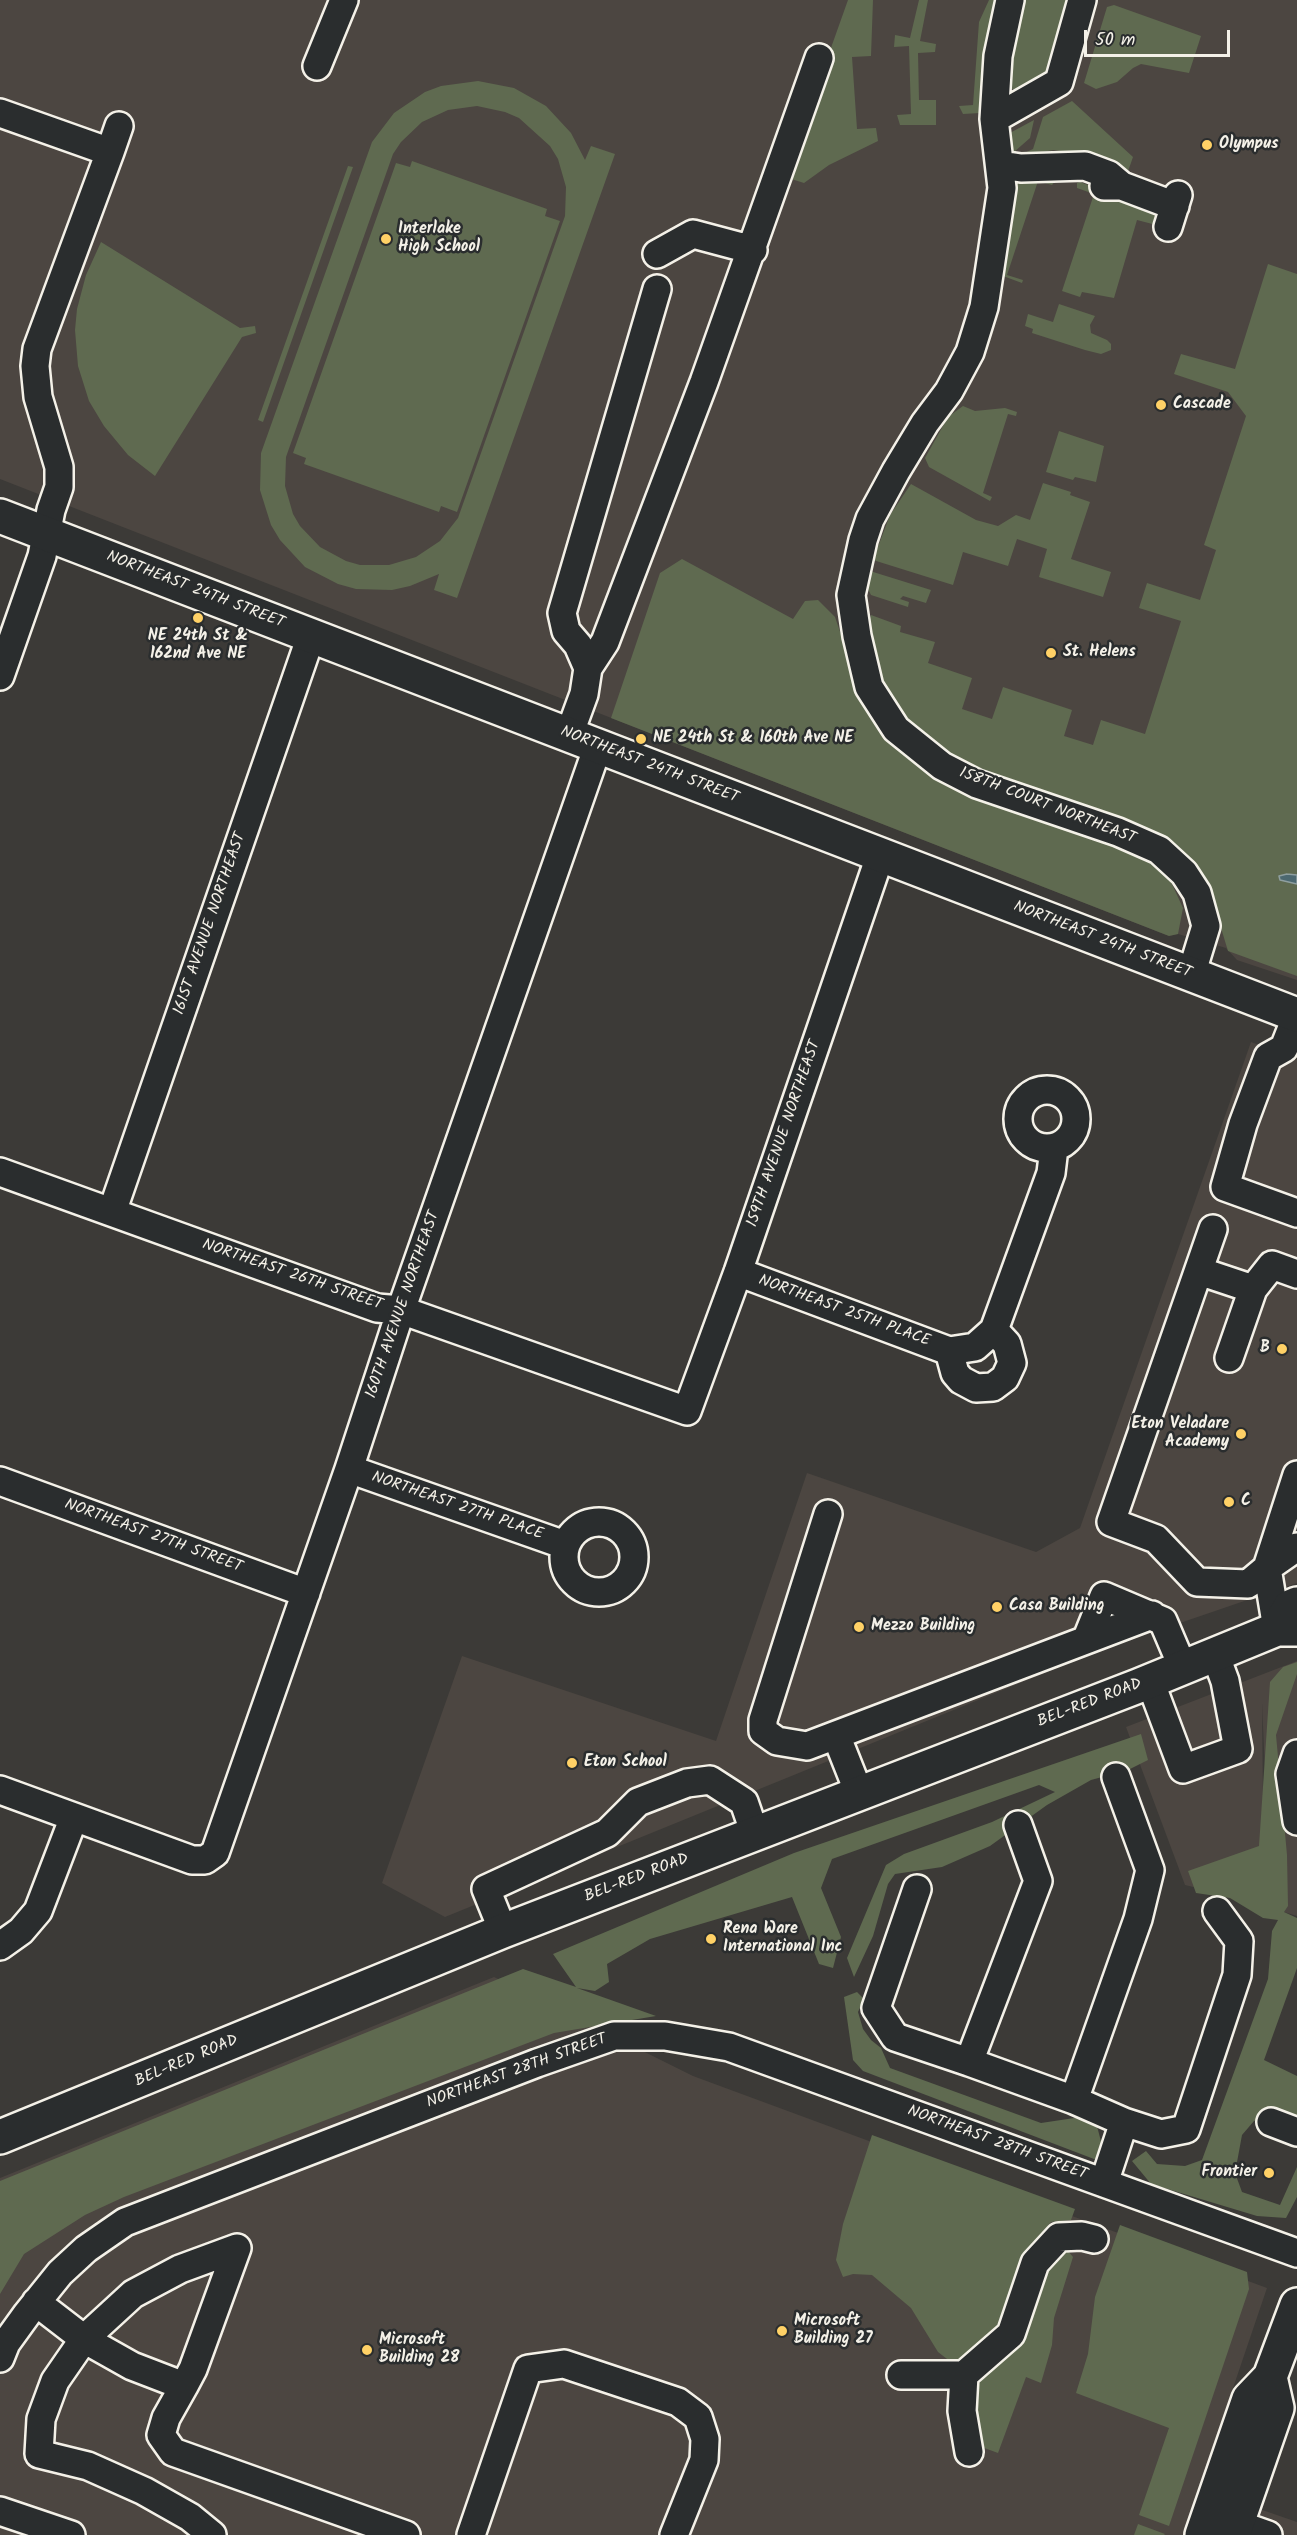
<!DOCTYPE html>
<style>
body{margin:0}
#map{position:relative;width:1297px;height:2535px;overflow:hidden;background:#3c3a37;font-family:Kalam,sans-serif}
canvas{display:block}
.scale{position:absolute;left:1084px;top:30px;width:146px;height:27px;box-sizing:border-box;border:3px solid #f4f1e8;border-top:0;padding-left:8px;font-size:18px;line-height:21px;white-space:nowrap;color:#f4f1e8;-webkit-text-stroke:4px #2a2d2e;paint-order:stroke}
</style>
<div id="map">
<canvas width="1297" height="2535"></canvas>
<div class="scale">50 m</div>
</div>
<script>
const c = document.querySelector('canvas').getContext('2d');
c.lineJoin = 'round';
function fill(path, color) {
  c.fillStyle = color;
  c.fill(path, 'evenodd');
}
function poly(rows) {
  const path = new Path2D();
  for (const r of rows) {
    if (r.length === 3) {
      path.moveTo(r[0] + r[2], r[1]);
      path.arc(r[0], r[1], r[2], 0, 2 * Math.PI);
      continue;
    }
    path.moveTo(r[0], r[1]);
    for (let i = 2; i < r.length; i += 2) path.lineTo(r[i], r[i + 1]);
  }
  return path;
}
function stroke(path, color, width, dash) {
  c.strokeStyle = color;
  c.lineWidth = width;
  c.lineCap = dash ? 'butt' : 'round';
  c.setLineDash(dash || []);
  c.stroke(path);
}
function write(font, color, halo, rows, align = 'center') {
  c.font = font + ' Kalam,sans-serif';
  c.lineWidth = 5;
  c.setLineDash([]);
  c.textBaseline = 'middle';
  c.strokeStyle = halo;
  c.fillStyle = color;
  for (const [text, x, y, turn = 0] of rows) {
    c.save();
    c.translate(x, y);
    c.rotate((+turn || 0) * Math.PI / 180);
    c.textAlign = isNaN(turn) ? turn : align;
    if (halo) c.strokeText(text, 0, 0);
    c.fillText(text, 0, 0);
    c.restore();
  }
}
fill(poly([
 [0,0,1297,0,1297,980,1237,960,1226,948,1178,934,1169,936,0,479],
 [1251,1042,1297,1059,1297,1583,1101,1650,445,1917,382,1883,462,1656,716,1741,807,1473,1036,1552,1080,1528],
 [1297,1661,1297,1916,1271,1908,1262,1703,1264,1904,1185,1885,1126,1727],
 [494,1977,693,2076,1267,2288,1199,2488,1297,2522,1297,2535,0,2535,0,2178]
]), '#4c4641');
fill(poly([
 [848,0,873,0,871,56,852,57,857,129,876,128,878,141,829,165,804,183,785,177],
 [919,0,928,0,920,41,936,44,935,52,918,53,919,100,936,100,936,125,900,125,897,115,911,114,909,46,894,47,895,35,910,38],
 [989,0,998,0,989,29,984,107,980,113,963,114,959,106,973,105,979,22],
 [1023,0,1070,0,1050,72,1021,90,1012,89,1007,83,1005,69],
 [1114,5,1201,36,1189,73,1141,64,1133,68,1117,82,1096,89,1084,83,1107,7],
 [478,81,514,88,546,106,571,133,585,160,591,146,615,154,457,598,434,590,439,574,410,586,392,590,356,589,338,584,305,567,280,540,271,525,260,490,261,453,372,142,394,113,425,92,441,86],
 [477,106,505,112,519,118,550,146,558,159,566,187,565,216,458,518,440,541,416,557,389,565,360,565,346,561,320,547,300,526,293,514,285,486,286,457,393,154,401,142,422,122,448,110],
 [1072,101,1133,157,1126,177,1071,153,1054,150,1018,156,1033,149,1043,117],
 [1034,120,1030,138,1014,152,1009,149,1008,134],
 [412,161,547,209,545,216,560,221,457,512,441,506,439,512,304,464,306,458,293,453,396,163,410,167],
 [348,166,353,167,263,422,258,420],
 [1058,178,1052,185,1038,181,1007,275,1023,280,1022,283,1003,276,1016,180],
 [1080,182,1152,209,1159,218,1160,226,1137,220,1114,298,1082,292,1080,297,1062,291,1094,194,1077,188,1077,183],
 [101,242,240,328,255,326,256,333,242,337,155,476,128,455,104,426,89,401,78,366,75,330,77,309,86,275],
 [1268,264,1297,274,1297,976,1228,951,1214,905,1182,853,960,764,904,722,883,692,866,640,871,615,901,626,900,632,935,642,928,663,972,678,962,709,992,719,1003,687,1072,710,1064,736,1093,745,1101,720,1145,734,1181,621,1139,608,1147,583,1200,600,1216,550,1204,545,1246,416,1228,392,1174,374,1181,354,1235,369],
 [1059,304,1095,316,1090,325,1091,333,1107,340,1111,344,1111,350,1101,354,1085,350,1032,333,1033,329,1025,326,1028,314,1053,322],
 [963,406,975,411,1005,408,1017,412,1016,416,1008,414,983,493,992,497,990,501,929,467,925,458,948,417],
 [1059,431,1104,446,1096,482,1075,477,1073,480,1046,472],
 [1043,483,1071,492,1070,495,1090,502,1071,559,1111,572,1103,597,1039,577,1047,549,1017,539,1008,566,963,552,953,585,873,560,890,515,911,484,976,520,998,526,1016,515,1030,520],
 [682,559,793,619,805,601,818,600,835,617,857,681,885,727,1159,866,1171,882,1183,908,1178,934,1169,936,611,718,660,573],
 [870,571,931,590,926,603,903,596,900,599,909,602,908,607,871,595,864,581],
 [1297,1662,1297,1674,1276,1735,1287,1855,1288,1906,1284,1912,1297,1918,1297,1968,1264,2060,1297,2076,1297,2125,1272,2118,1254,2121,1242,2135,1235,2173,1242,2192,1280,2205,1297,2167,1297,2197,1286,2218,1257,2216,1151,2184,1132,2161,1146,2151,1157,2164,1185,2166,1202,2160,1268,1979,1272,1931,1278,1920,1263,1918,1230,1898,1196,1893,1188,1871,1259,1846,1270,1682,1283,1667],
 [1141,1734,1148,1760,1128,1770,1091,1780,1047,1805,990,1846,942,1867,895,1874,888,1884,873,1936,854,1977,847,1958,886,1865,904,1854,992,1822,1055,1792,1039,1785,832,1859,821,1888,841,1937,833,1968,819,1964,792,1897,650,1939,607,1964,609,1982,595,1991,577,1988,656,2016,554,2033,124,2197,85,2215,24,2254,0,2294,0,2181,523,1969,576,1987,553,1954,794,1853],
 [857,1992,864,1999,858,2012,863,2029,871,2040,881,2048,890,2068,1041,2123,1081,2117,1097,2126,1105,2157,1094,2159,863,2071,853,2060,844,1997],
 [872,2135,1075,2209,1071,2220,1051,2222,1035,2241,999,2328,963,2363,951,2362,938,2352,911,2308,872,2275,853,2274,843,2277,836,2260,843,2224],
 [1120,2225,1247,2272,1249,2289,1169,2526,1139,2515,1169,2428,1076,2393,1088,2354,1095,2297],
 [1068,2251,1073,2257,1054,2318,1052,2345,1041,2383,1026,2377,998,2453,976,2445,972,2396,982,2379,1016,2350,1044,2268,1059,2253],
 [1138,2524,1165,2534,1164,2535,1134,2535]
]), '#5f6a50');
const water = poly([
 [1287,874,1297,875,1297,884,1280,880,1279,876,1287,874]
]);
fill(water, '#4c6870');
stroke(water, '#8f9fa0', 1.5);
const minor = poly([
 [1010,0,998,56,994,119,1002,188,984,307,970,352,949,391,925,423,896,471,870,519,863,540,851,595,857,636,869,687,896,729,942,766,977,784,1118,832,1159,850,1184,873,1197,893,1206,926,1191,975],
 [317,66,344,0],
 [0,113,110,152,37,349,35,366,38,397,59,467,59,487,51,510,42,556,0,676],
 [994,119,1059,82,1082,0],
 [110,152,119,126],
 [1001,165,1021,168,1085,166,1109,175,1122,186],
 [1104,186,1122,186,1175,206],
 [1168,227,1178,195],
 [657,254,693,234,753,250],
 [588,668,605,642,704,382,819,58],
 [569,735,584,694,588,668,578,645,566,631,562,613,657,289],
 [1297,1015,1284,1048,1268,1057,1243,1124,1225,1187,1297,1213],
 [1047,1119,29],
 [0,1172,377,1308,401,1310,687,1411,738,1272,880,856],
 [112,1212,311,636],
 [1213,1229,1111,1522,1156,1539,1197,1582,1248,1584,1267,1568,1297,1475],
 [1199,1271,1253,1289],
 [738,1272,949,1351,975,1347,994,1330,1051,1173,1054,1148],
 [949,1351,955,1373,961,1380,976,1388,993,1387,1005,1378,1012,1363,1007,1344,994,1330],
 [1229,1358,1253,1289,1272,1265,1297,1274],
 [349,1469,565,1545],
 [0,1481,306,1593],
 [828,1514,763,1720,763,1731,777,1741,807,1746,1152,1615],
 [599,1557,35],
 [1277,1629,1267,1568,1297,1547],
 [1087,1638,1104,1596,1163,1621,1183,1668],
 [1150,1681,1183,1769,1238,1749,1225,1681,1215,1654],
 [836,1735,859,1793],
 [1297,1754,1290,1774,1297,1821],
 [1116,1777,1150,1870,1138,1919,1074,2100,1124,2122,1161,2134,1186,2129,1237,1975,1239,1941,1217,1911],
 [0,1790,192,1860,205,1860,215,1853,349,1469,401,1310,598,746],
 [1018,1825,1038,1881,969,2062,1074,2100],
 [917,1889,876,2008,895,2037,969,2062],
 [503,1931,486,1889,607,1833,638,1802,687,1783,710,1780,744,1802,755,1834],
 [0,1946,21,1931,38,1911,74,1817],
 [1271,2122,1297,2132],
 [1104,2183,1124,2122],
 [36,2302,84,2339,132,2366,184,2386,166,2418,161,2435,173,2452,406,2535],
 [0,2358,6,2343,27,2314,60,2273,86,2249,125,2222,537,2063,614,2036,665,2036,729,2047,1297,2253],
 [901,2375,964,2375],
 [184,2386,193,2369,237,2248,180,2269,133,2294,84,2339,55,2381,41,2419,39,2454,88,2466,144,2491,190,2517,212,2535],
 [969,2452,962,2411,964,2375,1011,2334,1035,2263,1059,2237,1082,2236,1094,2239],
 [0,2511,71,2535],
 [1237,2524,1268,2535],
 [471,2535,528,2369,564,2364,678,2402,698,2417,705,2439,704,2460,674,2535]
]);
const major = poly([
 [0,516,1297,1015],
 [1277,1629,1290,1607,1297,1604],
 [0,2137,503,1931,1138,1686,1277,1629,1297,1629],
 [1202,2535,1249,2399,1270,2377,1297,2305],
 [1233,2535,1277,2408,1270,2377]
]);
stroke(minor, '#f4f1e8', 32);
stroke(major, '#f4f1e8', 38);
stroke(minor, '#2a2d2e', 27);
stroke(major, '#2a2d2e', 33);
for (const [x, y, r, color] of [
 [1207,145,6,"#ffd166"],
 [386,239,6,"#ffd166"],
 [1161,405,6,"#ffd166"],
 [198,618,6,"#ffd166"],
 [1051,653,6,"#ffd166"],
 [641,739,6,"#ffd166"],
 [1282,1349,6,"#ffd166"],
 [1241,1434,6,"#ffd166"],
 [1229,1502,6,"#ffd166"],
 [997,1607,6,"#ffd166"],
 [859,1627,6,"#ffd166"],
 [572,1763,6,"#ffd166"],
 [711,1939,6,"#ffd166"],
 [1269,2173,6,"#ffd166"],
 [782,2331,6,"#ffd166"],
 [367,2350,6,"#ffd166"]
]) {
  const dot = new Path2D();
  dot.arc(x, y, r, 0, 2 * Math.PI);
  c.fillStyle = color;
  c.fill(dot);
  stroke(dot, '#2a2d2e', 2);
}
write('bold 16px', '#f4f1e8', '#2a2d2e', [
 ["Olympus",1219,145],
 ["Interlake",398,230],
 ["High School",398,248],
 ["Cascade",1173,405],
 ["NE 24th St &",198,637,"center"],
 ["162nd Ave NE",198,655,"center"],
 ["St. Helens",1063,653],
 ["NE 24th St & 160th Ave NE",653,739],
 ["B",1270,1349,"right"],
 ["Eton Veladare",1229,1425,"right"],
 ["Academy",1229,1443,"right"],
 ["C",1241,1502],
 ["Casa Building",1009,1607],
 ["Mezzo Building",871,1627],
 ["Eton School",584,1763],
 ["Rena Ware",723,1930],
 ["International Inc",723,1948],
 ["Frontier",1257,2173,"right"],
 ["Microsoft",794,2322],
 ["Building 27",794,2340],
 ["Microsoft",379,2341],
 ["Building 28",379,2359]
], 'left');
write('16px', '#f4f1e8', '#2a2d2e', [
 ["NORTHEAST 24TH STREET",195,591,21],
 ["NORTHEAST 24TH STREET",649,766,21],
 ["158TH COURT NORTHEAST",1047,807,21],
 ["161ST AVENUE NORTHEAST",211,924,-71],
 ["NORTHEAST 24TH STREET",1102,941,21],
 ["159TH AVENUE NORTHEAST",785,1134,-71],
 ["NORTHEAST 26TH STREET",292,1276,19],
 ["160TH AVENUE NORTHEAST",404,1305,-71],
 ["NORTHEAST 25TH PLACE",844,1312,20],
 ["NORTHEAST 27TH PLACE",457,1507,19],
 ["NORTHEAST 27TH STREET",153,1537,20],
 ["BEL-RED ROAD",1090,1704,-21],
 ["BEL-RED ROAD",637,1879,-21],
 ["BEL-RED ROAD",187,2062,-23],
 ["NORTHEAST 28TH STREET",517,2072,-20],
 ["NORTHEAST 28TH STREET",997,2144,20]
]);
</script>
